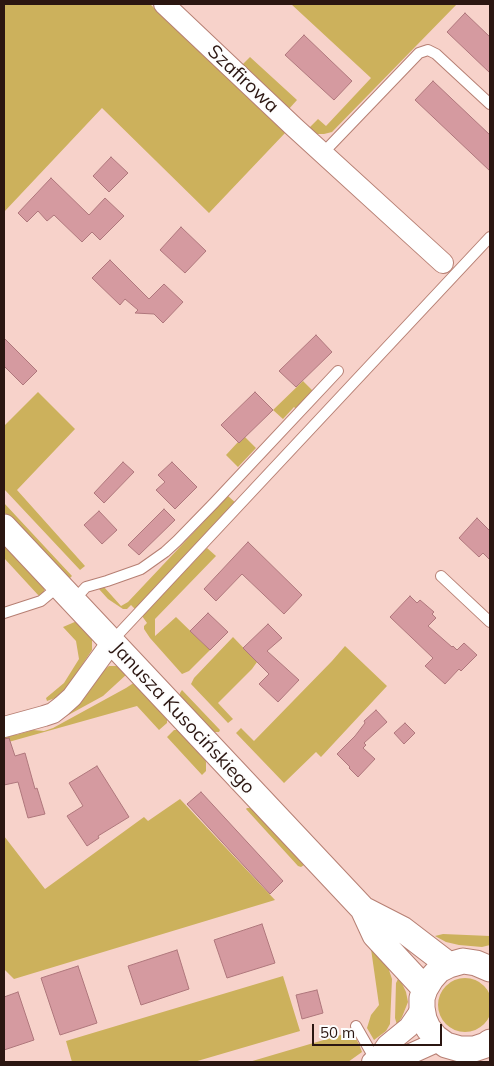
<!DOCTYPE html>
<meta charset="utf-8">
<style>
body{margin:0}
#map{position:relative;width:494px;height:1066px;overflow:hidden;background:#f7d2ca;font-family:Mulish,sans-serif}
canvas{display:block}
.frame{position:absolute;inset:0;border:5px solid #2b1611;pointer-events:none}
.scale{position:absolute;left:312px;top:1024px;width:130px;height:22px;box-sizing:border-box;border:2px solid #2b1611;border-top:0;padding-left:6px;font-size:15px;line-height:18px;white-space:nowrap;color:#2b1611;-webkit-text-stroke:4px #fdfdfd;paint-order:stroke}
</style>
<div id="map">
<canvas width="494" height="1066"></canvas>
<div class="frame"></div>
<div class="scale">50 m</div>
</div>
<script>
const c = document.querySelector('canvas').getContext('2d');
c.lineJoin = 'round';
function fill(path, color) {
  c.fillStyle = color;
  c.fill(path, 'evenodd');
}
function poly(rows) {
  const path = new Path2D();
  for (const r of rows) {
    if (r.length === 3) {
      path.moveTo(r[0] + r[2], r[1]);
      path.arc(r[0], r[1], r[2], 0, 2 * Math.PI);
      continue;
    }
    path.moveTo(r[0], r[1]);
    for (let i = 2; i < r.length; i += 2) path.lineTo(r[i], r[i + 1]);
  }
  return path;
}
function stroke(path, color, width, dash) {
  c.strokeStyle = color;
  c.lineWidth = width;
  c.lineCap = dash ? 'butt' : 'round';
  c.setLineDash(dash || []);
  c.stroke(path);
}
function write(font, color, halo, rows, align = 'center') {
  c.font = font + ' Mulish,sans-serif';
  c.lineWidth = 4;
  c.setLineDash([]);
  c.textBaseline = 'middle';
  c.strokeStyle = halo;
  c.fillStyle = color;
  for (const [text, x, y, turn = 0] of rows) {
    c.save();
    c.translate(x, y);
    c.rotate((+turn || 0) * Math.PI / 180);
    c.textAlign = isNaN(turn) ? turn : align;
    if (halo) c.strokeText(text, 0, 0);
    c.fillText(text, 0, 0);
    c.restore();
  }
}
fill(poly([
 [4,4,150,4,285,133,209,213,102,108,4,212],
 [291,4,457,4,332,132,324,134,316,134,309,128,318,119,326,126,371,78],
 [250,57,297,100,288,110,242,65],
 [303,381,313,391,296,409,294,407,283,419,273,410],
 [38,392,75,429,17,490,85,566,80,570,4,489,4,426],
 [245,437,256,448,238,467,226,455,238,442,239,443],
 [228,496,237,504,136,610,131,605,127,609,123,609,108,599,98,588,104,587,121,606,128,602],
 [4,503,72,576,70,578,65,577,4,512],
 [4,543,44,586,44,592,39,596,4,558],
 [207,548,216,556,155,619,155,636,176,617,210,650,189,671,182,674,150,638,144,629,144,626,147,623,142,616],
 [77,621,92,637,92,650,68,686,58,697,47,701,46,698,64,683,79,659,76,641,63,627],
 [233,637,257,662,252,669,218,703,233,719,228,723,191,684,194,678],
 [345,646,387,686,321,757,316,752,284,783,236,733,241,728,254,741,332,661],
 [109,666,117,666,127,674,103,696,61,719,68,714,82,701,96,682,100,675,104,670],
 [135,682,167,717,167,723,159,730,137,706,5,743,4,735,15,732,16,735,33,730,44,731,53,728,126,688],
 [182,690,220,730,219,732,213,732,180,699,180,693],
 [174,730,180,730,204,756,206,762,206,771,202,775,167,737],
 [180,799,275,900,14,979,4,969,4,836,45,889,144,817,148,821],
 [247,808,253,808,304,865,301,867,298,866,246,809],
 [443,934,490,936,490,945,482,947,459,945,446,942,435,936],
 [371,949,391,968,389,970,392,979,390,1024,386,1031,374,1040,367,1028,371,1015,379,1005],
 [283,976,300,1031,194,1062,72,1062,66,1041],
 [399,977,406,992,408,1002,402,1017,397,1025,395,1018,396,983],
 [465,1005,27],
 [344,1034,351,1034,355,1037,359,1044,362,1052,348,1062,249,1062]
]), '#ccb15c');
const building = poly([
 [465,13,490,37,490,73,447,32,465,13],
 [304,35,352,81,334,100,285,55,304,35],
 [433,81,490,135,490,171,415,100,433,81],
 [111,157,128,173,109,192,93,176,111,157],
 [51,178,89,215,105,198,124,216,100,240,92,232,82,242,54,215,47,221,38,211,27,222,18,213,51,178],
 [181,227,206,251,185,273,160,250,181,227],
 [110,260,149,299,164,284,183,302,163,323,154,314,135,313,138,310,125,299,120,305,92,278,110,260],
 [316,335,332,352,296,387,279,371,316,335],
 [4,338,37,371,23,385,4,366,4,338],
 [255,392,273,410,239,443,221,425,255,392],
 [123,462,134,472,104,503,94,493,123,462],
 [172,462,197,487,175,509,156,490,165,482,158,475,172,462],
 [164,509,175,520,139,555,128,545,164,509],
 [99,511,117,530,102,544,84,525,99,511],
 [477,518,490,531,490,560,483,553,479,557,459,538,477,518],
 [248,542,302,595,284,614,242,574,216,601,204,589,248,542],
 [410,596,417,603,420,600,434,612,432,614,436,618,428,626,452,647,453,646,457,650,464,643,477,655,461,671,459,669,445,684,425,666,433,658,390,617,410,596],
 [208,613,228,632,210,650,190,631,208,613],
 [268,624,282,638,267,651,299,680,278,702,259,684,269,674,243,648,268,624],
 [376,710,387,722,364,743,366,745,363,748,375,759,358,777,349,768,350,767,337,754,355,736,365,723,364,721,376,710],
 [405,723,415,733,404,744,394,733,405,723],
 [9,738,15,756,25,753,35,789,37,788,45,814,28,818,18,782,4,785,4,739,9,738],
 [97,766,129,817,98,836,99,838,87,846,67,816,83,806,69,783,97,766],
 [201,792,283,881,270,894,187,804,201,792],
 [262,924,275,963,227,978,214,940,262,924],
 [177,950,189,989,141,1005,128,966,177,950],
 [78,966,97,1023,60,1035,41,978,78,966],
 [317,990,323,1013,302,1019,296,995,317,990],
 [18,992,34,1040,4,1050,4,997,18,992]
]);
fill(building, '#d59aa0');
stroke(building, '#af777c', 1);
const service = poly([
 [323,153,419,53,428,50,436,54,490,104],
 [441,576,490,622],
 [74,600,86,587,107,581,141,569,165,552,177,541,214,503,338,371],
 [4,613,41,601,59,586],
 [112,641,490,237],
 [356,1026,376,1061]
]);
const minor = poly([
 [164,4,294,127,443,263],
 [4,727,44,716,53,713,62,706,72,697,112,642],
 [376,1061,387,1045,409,1027,422,1008],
 [372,1062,376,1061,408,1055,439,1041]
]);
const tertiary = poly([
 [4,527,363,909,375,935,425,989],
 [363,909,402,929,449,965],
 [490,969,476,963,463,961,449,965,439,970,431,979,425,989,422,998,422,1008,424,1019,428,1028,435,1037,446,1045,460,1049,474,1049,486,1045,490,1042]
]);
stroke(service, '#b67f73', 12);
stroke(minor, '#b67f73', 22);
stroke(tertiary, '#b67f73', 27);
stroke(service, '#fff', 10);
stroke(minor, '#fff', 20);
stroke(tertiary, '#fff', 25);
write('19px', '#2b1611', '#fdfdfd', [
 ["Szafirowa",243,79,43],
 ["Janusza Kusocińskiego",183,718,47]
]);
</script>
